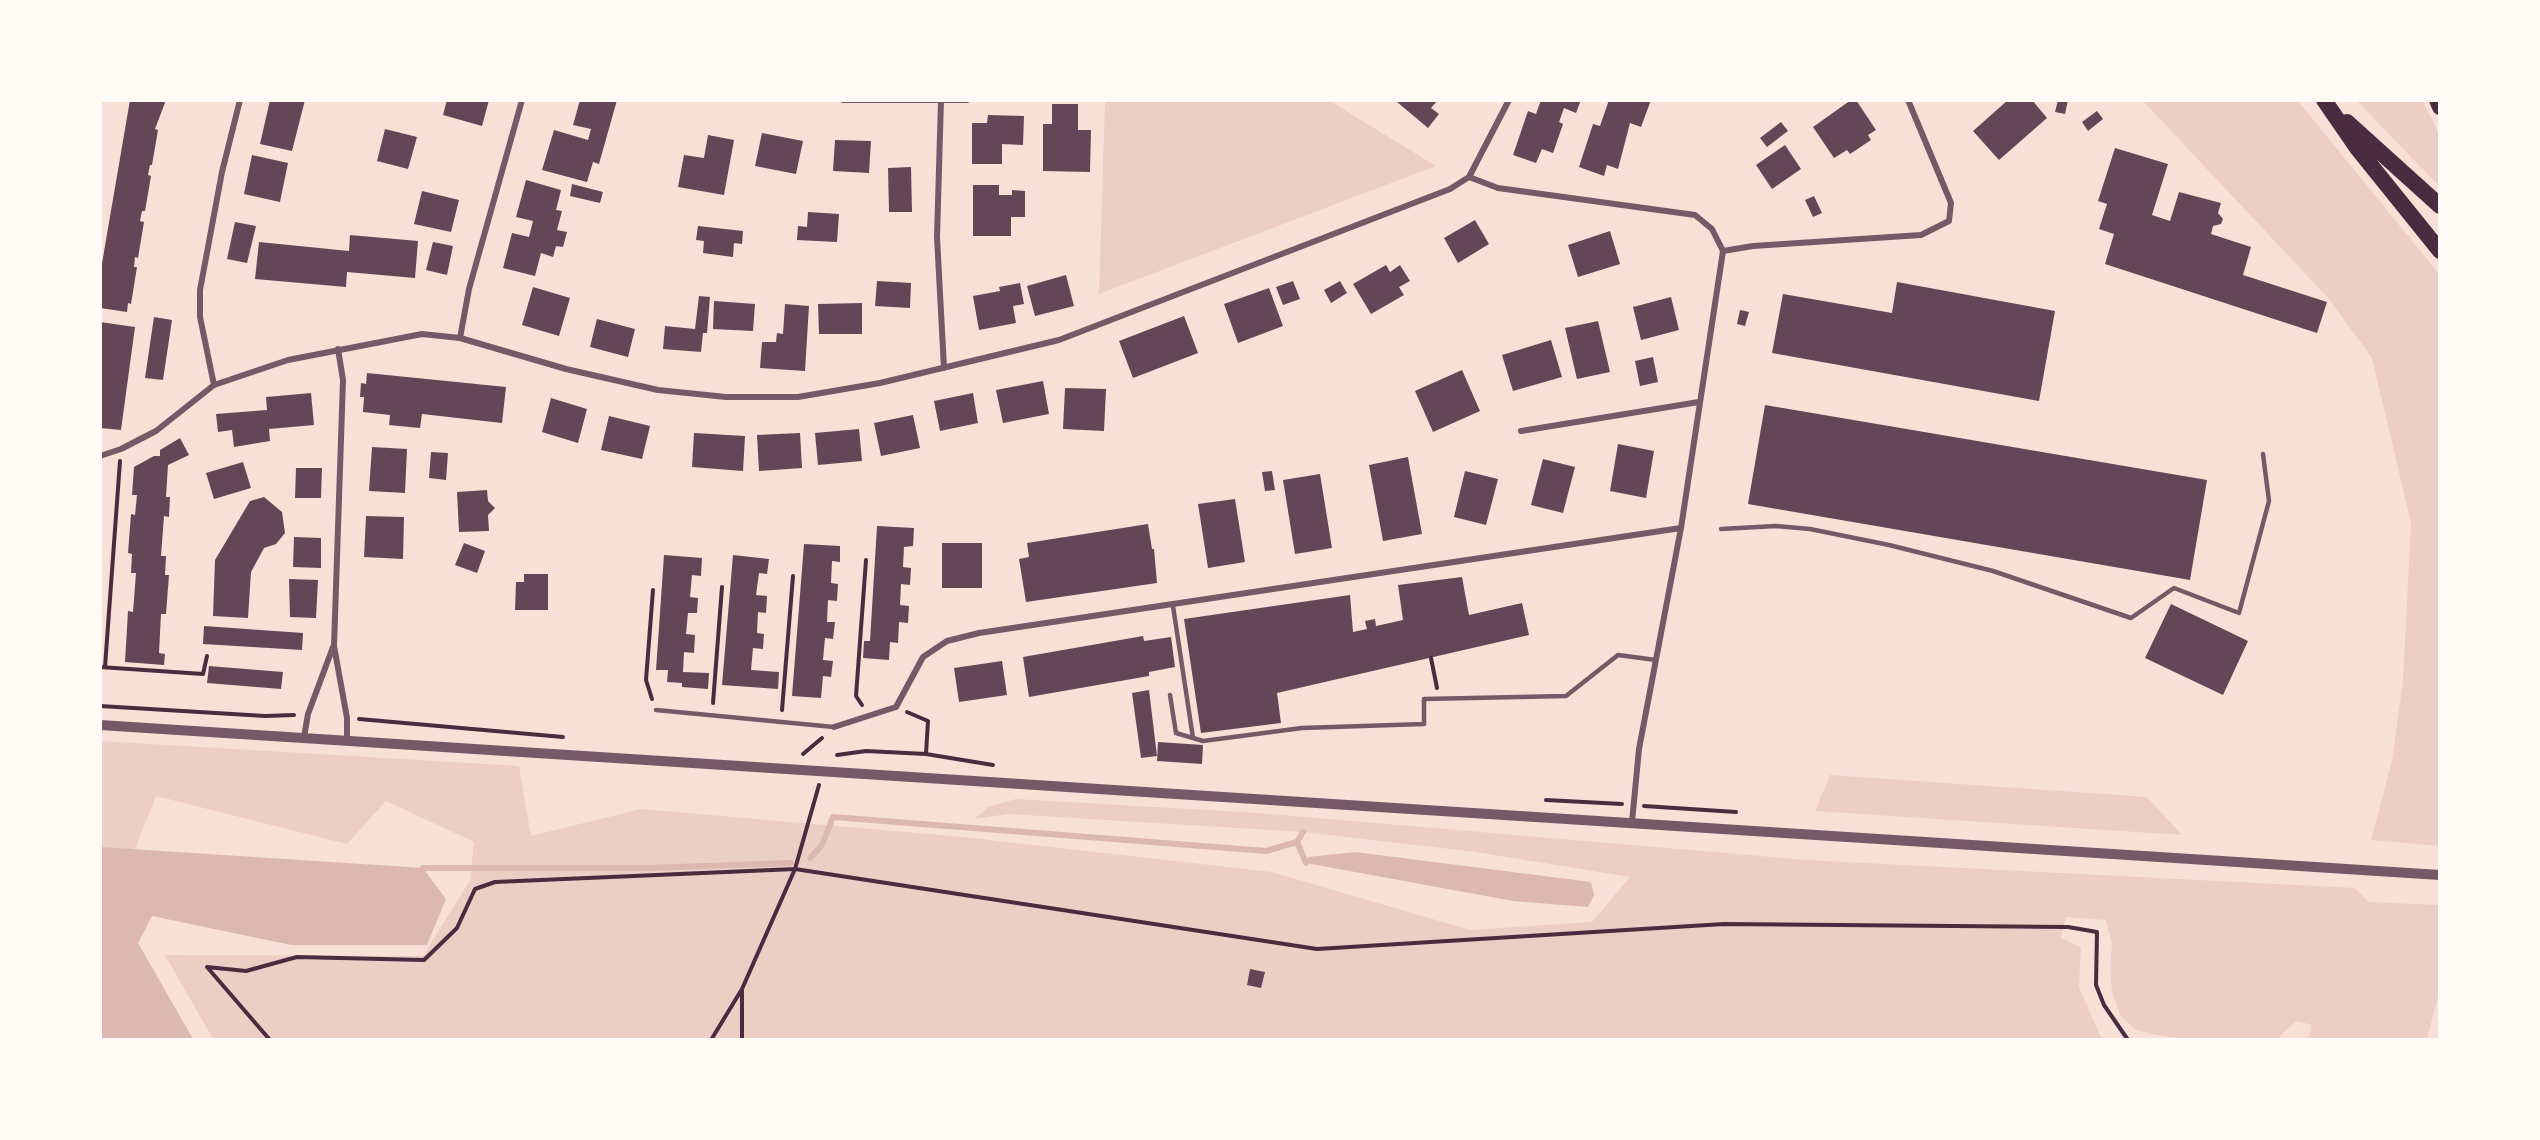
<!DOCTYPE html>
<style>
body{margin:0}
#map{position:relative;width:2540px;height:1140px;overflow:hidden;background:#f7e1d7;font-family:"Titillium Web",sans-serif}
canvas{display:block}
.frame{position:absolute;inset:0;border:102px solid #fffaf5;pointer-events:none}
</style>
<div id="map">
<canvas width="2540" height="1140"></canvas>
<div class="frame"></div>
</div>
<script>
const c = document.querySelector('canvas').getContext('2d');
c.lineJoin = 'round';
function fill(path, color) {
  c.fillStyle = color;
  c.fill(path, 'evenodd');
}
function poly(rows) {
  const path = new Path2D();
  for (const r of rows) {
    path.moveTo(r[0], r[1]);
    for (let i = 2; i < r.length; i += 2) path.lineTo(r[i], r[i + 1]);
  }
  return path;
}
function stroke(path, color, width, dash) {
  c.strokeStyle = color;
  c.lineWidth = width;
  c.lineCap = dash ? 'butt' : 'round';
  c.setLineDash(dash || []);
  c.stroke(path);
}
fill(poly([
 [1105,101,1330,101,1436,166,1099,294],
 [2143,101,2298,101,2439,274,2439,846,2371,840,2392,761,2403,681,2411,523,2372,358,2329,299],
 [2357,101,2423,101,2439,134,2439,186],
 [100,741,519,766,531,836,641,809,963,837,1272,872,1470,930,1592,922,1630,877,1476,852,1303,832,1008,814,974,819,988,807,1016,799,1259,813,1807,860,2355,888,2369,902,2439,905,2439,993,2427,1039,2309,1039,2312,1025,2296,1021,2277,1039,2195,1040,2156,1035,2136,1030,2121,1016,2112,992,2110,968,2112,943,2106,920,2066,917,2061,938,2081,947,2079,988,2102,1039,213,1039,165,955,423,956,470,880,474,842,386,801,347,844,156,796,134,851,101,847],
 [1830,775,2147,797,2182,835,1815,811]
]), '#ebcfc5');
fill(poly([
 [101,847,423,868,446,899,427,945,291,945,152,916,138,943,193,1039,101,1039],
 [1355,852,1591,882,1594,895,1588,907,1513,901,1306,863,1308,857]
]), '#dcb8b0');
stroke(poly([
 [1297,842,1306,863],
 [810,858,822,845,833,817,1266,851,1297,842,1303,832],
 [423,868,649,868,791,863]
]), '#dcb8b0', 6);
fill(poly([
 [130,100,166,100,155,129,158,130,152,165,150,165,148,175,151,176,145,211,142,211,140,221,144,222,138,258,135,257,134,267,137,267,131,304,128,303,127,312,100,308,100,275],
 [270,100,305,100,292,151,260,144],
 [447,100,489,100,482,126,443,115],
 [580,100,617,100,599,164,593,162,587,182,542,170,554,130,588,140,591,129,573,125],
 [1399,100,1438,100,1431,108,1439,114,1428,128,1397,102],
 [1541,100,1581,100,1576,113,1564,108,1559,122,1563,124,1553,153,1542,149,1536,163,1513,155,1528,111,1536,114],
 [1609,100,1651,100,1641,127,1630,123,1618,169,1607,165,1604,176,1579,167,1593,124,1600,126],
 [1851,100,1856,100,1876,130,1868,135,1871,140,1850,154,1847,150,1834,158,1813,127],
 [2008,100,2032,100,2047,118,1999,160,1973,131],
 [2058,100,2068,100,2065,114,2055,112],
 [1052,104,1078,104,1078,130,1091,130,1090,172,1043,171,1043,124,1052,124],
 [2097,111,2103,119,2088,131,2082,122],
 [988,115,1024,116,1023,145,1002,144,1002,164,972,164,972,123,987,123],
 [1781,122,1788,131,1767,147,1760,138],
 [385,129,417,137,408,169,377,161],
 [762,133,803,141,796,174,755,166],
 [708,135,734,140,724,195,678,187,684,155,704,158],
 [835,140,871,141,869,173,833,171],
 [1785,145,1801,169,1772,189,1756,165],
 [2115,148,2168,164,2152,215,2170,221,2179,192,2221,203,2218,213,2223,219,2221,224,2213,226,2211,234,2251,247,2243,275,2327,302,2317,333,2105,264,2114,234,2099,229,2107,204,2098,201],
 [252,155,288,163,280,202,244,194],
 [911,167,912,212,889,212,888,168],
 [526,180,561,190,556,210,562,211,557,230,567,232,563,247,556,246,553,257,541,253,535,276,503,268,512,233,529,237,533,221,516,217],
 [572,184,603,192,600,203,570,196],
 [973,185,999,185,999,195,1012,195,1012,190,1025,191,1025,217,1011,217,1011,236,973,236],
 [422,191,459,200,451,232,414,224],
 [1814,196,1822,213,1813,217,1805,200],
 [808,212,839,214,837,242,797,240,798,226,807,227],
 [1475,220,1489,244,1458,263,1444,238],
 [235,222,256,226,247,263,227,259],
 [698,226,743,231,742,244,734,243,733,257,703,253,704,241,696,240],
 [1610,231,1620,264,1578,277,1568,245],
 [350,235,418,241,415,278,347,272,346,287,255,279,259,242,349,251],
 [433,242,453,246,447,275,426,270],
 [1386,265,1390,272,1400,265,1410,281,1399,287,1404,295,1371,314,1353,284],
 [1066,275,1074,306,1035,316,1027,286],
 [877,281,911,283,910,308,875,306],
 [1293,281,1300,299,1283,305,1276,287],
 [1340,281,1347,293,1331,303,1324,290],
 [1897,282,2055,311,2039,401,1772,353,1783,294,1892,313],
 [1020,283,1024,304,1013,306,1016,323,979,330,973,296,1000,291,999,287],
 [533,287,570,298,559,336,522,325],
 [1269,288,1283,326,1238,343,1224,304],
 [699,296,710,297,707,333,703,333,701,352,663,349,665,326,695,329],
 [1671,297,1679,330,1641,340,1633,307],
 [714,301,755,304,753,331,713,329],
 [862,303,862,334,819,334,818,304],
 [785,304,809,306,805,371,760,368,762,342,776,342,777,333,783,334],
 [1740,310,1749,312,1745,326,1737,324],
 [1184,316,1198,353,1133,378,1119,341],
 [154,317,172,320,163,380,145,378],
 [597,319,635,329,628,357,590,347],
 [1598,321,1610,372,1577,379,1565,328],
 [100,322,135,327,121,430,100,428],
 [1551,340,1562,377,1513,391,1502,355],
 [1653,357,1658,382,1640,386,1635,361],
 [1462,370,1480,411,1433,432,1415,391],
 [367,373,506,387,502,423,422,414,420,428,389,425,390,415,363,412,364,397,360,397,361,383,366,384],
 [1043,381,1049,414,1003,423,996,390],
 [1065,388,1106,389,1104,431,1063,429],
 [311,393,314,425,269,429,270,441,234,447,232,430,218,432,216,414,267,410,266,397],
 [973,393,978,423,940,431,934,401],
 [551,398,587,409,578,443,542,432],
 [1765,405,2207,480,2190,580,1748,504],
 [913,415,920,448,881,456,874,423],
 [609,416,650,426,642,459,601,450],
 [859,429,862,461,818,465,815,433],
 [694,433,745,436,743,471,692,467],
 [800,433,802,468,759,471,757,435],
 [180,438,189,455,168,465,166,497,170,497,169,517,164,516,161,556,166,556,165,575,169,575,166,614,161,614,159,653,165,654,164,665,125,662,128,611,133,612,136,573,131,573,132,554,128,553,131,514,135,515,137,495,132,495,134,467,154,456,160,456,160,450],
 [1618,444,1654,451,1646,498,1610,491],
 [372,447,407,449,405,493,369,491],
 [431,452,448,453,446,480,429,478],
 [1408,457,1422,534,1383,541,1369,465],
 [1543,459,1575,467,1563,513,1531,505],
 [243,462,251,488,214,499,206,473],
 [296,468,322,468,321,498,295,498],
 [1272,471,1275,490,1265,491,1262,472],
 [1465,471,1498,479,1486,525,1454,517],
 [1320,474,1332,548,1295,554,1283,480],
 [487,490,488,501,495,508,488,515,489,531,459,532,457,492],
 [264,497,282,512,285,533,276,544,264,548,251,572,248,618,213,616,215,560,250,501],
 [1235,499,1245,562,1208,568,1198,504],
 [366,516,404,517,403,559,364,557],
 [1148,524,1152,549,1154,549,1157,583,1026,602,1019,559,1029,557,1027,543],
 [877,526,914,528,913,546,904,547,903,567,911,568,910,585,901,584,900,605,909,606,908,623,899,622,898,643,890,642,889,660,863,658,864,641,870,641],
 [294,537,321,538,321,568,293,567],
 [464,543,485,551,477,573,455,565],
 [942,543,982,543,982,588,942,588],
 [804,544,840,546,840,562,832,561,831,583,838,584,837,601,828,600,827,622,835,622,833,639,825,638,823,660,833,661,831,677,823,676,821,698,792,696],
 [664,555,702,558,701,576,692,575,690,597,698,598,697,613,688,613,686,634,695,635,694,653,684,652,683,672,709,673,708,689,682,687,682,683,667,682,668,670,656,670],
 [733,555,769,559,767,574,759,573,756,595,767,596,766,613,758,612,757,633,764,634,763,649,753,648,751,670,779,672,778,689,722,685],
 [524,574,548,574,548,610,515,610,516,582,524,582],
 [1462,577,1469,615,1522,603,1529,635,1277,693,1281,723,1201,733,1184,619,1350,595,1353,632,1367,629,1365,621,1375,619,1376,626,1403,620,1398,585],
 [289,579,318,580,316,618,290,617],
 [2171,604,2248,641,2223,695,2145,658],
 [204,626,303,633,302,650,203,644],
 [1143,636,1144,641,1171,637,1175,667,1149,672,1149,676,1029,697,1023,657],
 [1002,661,1007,695,959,702,954,668],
 [209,666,283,672,281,689,207,683],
 [1149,690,1157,756,1141,758,1132,693],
 [1158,742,1203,745,1202,764,1157,761],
 [1250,969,1265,972,1261,988,1247,985]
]), '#644757');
stroke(poly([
 [1431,658,1437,688],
 [100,667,203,674,207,656],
 [105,667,120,461],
 [652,699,646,680,653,590],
 [713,703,722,587],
 [862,705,856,696,866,560],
 [100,706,265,716,294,715],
 [782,710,793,576],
 [907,712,928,721,926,754],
 [359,719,563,737],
 [803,754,822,738],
 [837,755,866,751,926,754,993,765],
 [1546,800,1622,804],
 [1644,806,1736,812],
 [270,1040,207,967,246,971,297,957,424,960,457,928,475,889,495,882,795,869,1317,949,1724,924,2068,927,2097,932,2096,985,2104,1005,2128,1040],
 [711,1040,742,989,795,869,819,785],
 [742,1040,742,990]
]), '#4a2c40', 4);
stroke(poly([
 [1721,529,1776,526,1810,529,1889,545,1993,571,2131,618,2174,588,2239,613,2269,501,2263,454],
 [1173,606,1193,738],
 [1170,695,1176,733,1203,741,1302,728,1424,724,1424,699,1566,696,1618,655,1656,660],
 [656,710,834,727]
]), '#755966', 4.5);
stroke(poly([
 [843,100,967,100],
 [941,100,937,237,944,368],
 [1469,177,1509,100],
 [1723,251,1753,246,1921,235,1949,221,1951,203,1908,100],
 [460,338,469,289,522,100],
 [338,349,343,380,334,646,347,718,347,740],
 [214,385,200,317,200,290,222,172,240,100],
 [1521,431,1699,402],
 [100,456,121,449,156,431,214,385,288,360,422,334,460,338,566,369,658,390,726,397,798,397,880,383,1059,340,1450,189,1469,177,1498,188,1695,215,1712,229,1723,251],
 [834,727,896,707,923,657,947,641,979,633,1681,528],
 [304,737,308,714,333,647],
 [1632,822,1639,749,1681,528,1723,251]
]), '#755966', 6);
stroke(poly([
 [100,725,2440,875]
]), '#755966', 10);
stroke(poly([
 [2324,100,2357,148,2440,251],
 [2437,100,2440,107],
 [2347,122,2440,206]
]), '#4a2c40', 16);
</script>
